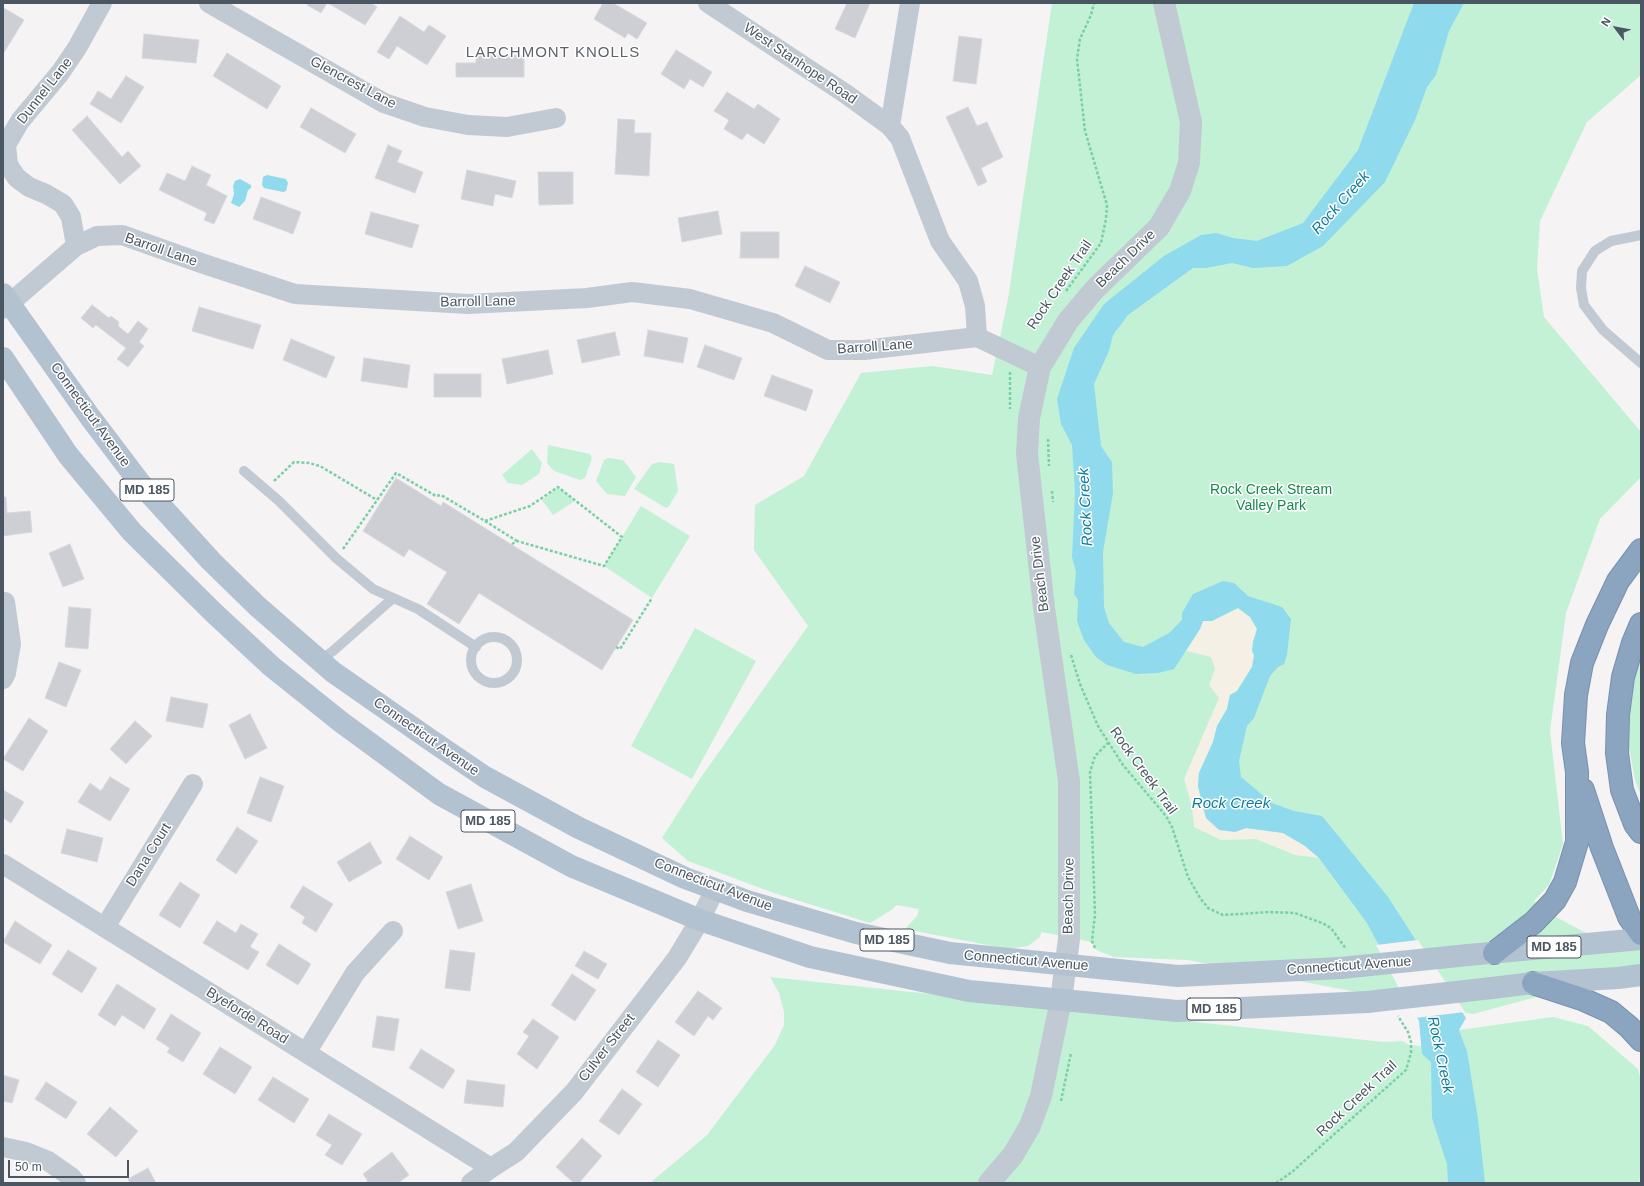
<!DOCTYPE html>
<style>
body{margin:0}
#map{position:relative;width:1644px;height:1186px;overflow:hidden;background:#f5f3f3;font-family:Arial,sans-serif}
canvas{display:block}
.frame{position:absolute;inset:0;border:4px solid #4a5661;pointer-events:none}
.north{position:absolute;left:1596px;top:8px;width:40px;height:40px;-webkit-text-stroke:3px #fff;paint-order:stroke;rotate:302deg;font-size:11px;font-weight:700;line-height:16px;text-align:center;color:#4a5661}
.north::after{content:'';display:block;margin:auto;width:14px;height:18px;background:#4a5661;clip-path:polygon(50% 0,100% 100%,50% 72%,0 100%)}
.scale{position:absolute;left:8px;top:1160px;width:121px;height:18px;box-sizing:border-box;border:2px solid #4a5661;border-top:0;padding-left:5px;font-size:12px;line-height:14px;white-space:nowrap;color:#4a5661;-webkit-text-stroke:3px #fff;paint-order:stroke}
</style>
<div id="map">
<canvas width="1644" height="1186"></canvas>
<div class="frame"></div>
<div class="north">N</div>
<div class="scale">50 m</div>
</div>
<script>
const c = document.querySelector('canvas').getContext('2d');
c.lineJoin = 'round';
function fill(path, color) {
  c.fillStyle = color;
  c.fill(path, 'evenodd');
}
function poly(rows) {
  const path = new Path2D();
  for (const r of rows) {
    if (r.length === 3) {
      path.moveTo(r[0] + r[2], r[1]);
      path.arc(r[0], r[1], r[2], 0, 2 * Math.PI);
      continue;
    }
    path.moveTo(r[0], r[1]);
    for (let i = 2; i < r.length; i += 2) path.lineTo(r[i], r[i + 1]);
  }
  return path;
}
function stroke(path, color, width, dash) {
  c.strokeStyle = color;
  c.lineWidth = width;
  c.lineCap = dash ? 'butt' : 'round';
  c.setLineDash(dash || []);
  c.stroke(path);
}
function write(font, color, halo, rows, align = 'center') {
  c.font = font + ' Arial,sans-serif';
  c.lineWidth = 3;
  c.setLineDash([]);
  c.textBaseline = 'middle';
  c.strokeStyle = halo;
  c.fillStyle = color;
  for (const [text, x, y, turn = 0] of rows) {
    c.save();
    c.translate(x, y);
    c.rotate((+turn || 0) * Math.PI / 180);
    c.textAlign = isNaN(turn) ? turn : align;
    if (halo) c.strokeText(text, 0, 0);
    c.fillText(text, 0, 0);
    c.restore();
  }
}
fill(poly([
 [1052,3,1641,3,1641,75,1587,122,1540,221,1537,269,1544,317,1641,432,1641,477,1600,519,1566,613,1550,731,1563,844,1549,885,1534,901,1556,917,1586,933,1641,949,1641,969,1473,1014,1188,960,1114,957,1096,950,1092,942,1041,932,1040,937,1028,946,1008,949,905,929,917,916,919,909,896,905,893,909,870,923,774,893,688,861,662,838,697,783,808,626,754,550,755,505,804,476,861,373,932,366,992,375,1008,299],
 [548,445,590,454,592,458,585,478,580,480,554,471,547,463],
 [532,449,542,463,539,474,522,485,508,483,502,475],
 [608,458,623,460,636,477,625,496,607,494,596,481,604,460],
 [660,462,674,464,678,491,669,506,666,508,634,489,652,464],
 [558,487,575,501,553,515,542,500],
 [641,506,690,536,652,598,604,566],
 [695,628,756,661,692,779,631,746],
 [1641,640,1641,796,1635,780,1626,731,1630,672],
 [770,977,1384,1042,1403,1041,1409,1045,1467,1051,1459,1030,1553,1017,1588,1026,1638,1069,1641,1080,1641,1173,1639,1183,650,1183,707,1135,775,1045,784,1025,784,1012,779,993]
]), '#c3f1d5');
fill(poly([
 [1238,608,1250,617,1257,629,1253,642,1252,651,1254,655,1252,667,1237,691,1230,695,1227,709,1217,726,1213,742,1199,773,1198,786,1202,806,1206,818,1235,832,1246,828,1283,833,1305,846,1319,858,1295,855,1256,839,1221,840,1194,827,1192,807,1184,779,1219,698,1209,685,1215,669,1211,657,1186,651,1200,629,1203,621]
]), '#f5f0e5');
fill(poly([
 [1414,3,1464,3,1449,31,1436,75,1427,87,1415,120,1385,182,1323,246,1287,266,1253,268,1232,263,1206,268,1193,268,1128,315,1113,335,1109,351,1094,384,1101,446,1112,462,1113,493,1103,552,1104,607,1109,623,1124,642,1143,647,1169,633,1182,620,1182,613,1193,594,1223,581,1234,583,1248,596,1282,607,1291,619,1287,655,1284,664,1278,667,1270,676,1254,718,1247,726,1239,761,1241,777,1272,803,1294,811,1322,816,1388,897,1466,1018,1459,1030,1467,1051,1478,1119,1485,1183,1448,1183,1447,1164,1432,1118,1431,1062,1422,1054,1419,1021,1367,923,1319,858,1305,846,1283,833,1246,828,1235,832,1219,830,1206,818,1198,786,1199,773,1213,742,1217,726,1227,709,1230,695,1237,691,1252,667,1254,655,1252,651,1253,642,1257,629,1250,617,1238,608,1212,621,1203,621,1200,629,1174,669,1158,673,1136,674,1107,665,1096,657,1084,640,1077,621,1078,600,1074,594,1076,572,1072,557,1075,492,1072,445,1061,424,1057,399,1074,348,1104,304,1164,256,1201,235,1216,233,1233,238,1257,241,1303,223,1358,150],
 [267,175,286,179,288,183,286,191,283,192,264,188,262,185,263,177],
 [240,179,251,185,251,188,248,190,245,201,239,207,231,203,234,194,233,186,235,181]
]), '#90daee');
fill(poly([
 [1418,940,1465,1012,1415,1018,1376,945]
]), '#f5f3f3');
const building = poly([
 [308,3,327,3,321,13,307,5,308,3],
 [328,3,371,3,377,7,365,25,328,3],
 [603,3,613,3,647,23,637,39,628,33,625,38,594,19,603,3],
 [847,3,870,3,855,38,835,29,847,3],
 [4,8,24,20,3,54,3,10,4,8],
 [400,16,424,32,429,25,446,36,427,65,397,46,389,59,377,52,400,16],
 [144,34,199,40,196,63,142,58,144,34],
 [959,36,982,39,976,84,953,81,959,36],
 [676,50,712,72,703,87,690,79,684,89,661,74,676,50],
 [227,53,281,86,267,109,213,76,227,53],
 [476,55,524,55,524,77,456,77,456,63,476,63,476,55],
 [126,76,144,87,121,123,90,104,98,91,111,99,126,76],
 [727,92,754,109,758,104,780,119,764,144,747,133,742,140,724,129,729,120,714,111,727,92],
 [968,107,977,126,987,122,1003,157,981,168,987,182,978,186,946,117,968,107],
 [311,108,356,134,345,153,300,127,311,108],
 [87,116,122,157,128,151,141,166,120,184,72,130,87,116],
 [618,119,635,120,634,133,651,133,649,176,615,174,618,119],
 [388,145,402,151,397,162,423,172,415,193,375,178,388,145],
 [192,166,211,175,206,185,227,196,214,224,204,220,207,213,159,190,167,173,185,181,192,166],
 [467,170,516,181,512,198,495,194,493,206,461,199,467,170],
 [538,172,573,172,573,204,539,205,538,172],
 [261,197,301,212,293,234,253,219,261,197],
 [718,211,722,234,682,242,678,218,718,211],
 [371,212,419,225,412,248,365,234,371,212],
 [741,232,779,232,779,258,740,258,741,232],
 [805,266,840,282,830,303,795,286,805,266],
 [92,305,109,318,111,316,119,322,118,326,128,334,138,321,148,329,139,342,144,346,128,367,117,359,126,348,96,325,93,328,81,318,92,305],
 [199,307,261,325,253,349,192,331,199,307],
 [648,330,688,338,683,363,644,356,648,330],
 [615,332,620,355,582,363,577,340,615,332],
 [291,339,335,357,326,378,283,360,291,339],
 [705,345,742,358,734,380,697,367,705,345],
 [548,350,553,374,507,384,502,359,548,350],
 [364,358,410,365,407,388,361,381,364,358],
 [434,374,481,374,481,397,434,397,434,374],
 [772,375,813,390,806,411,764,396,772,375],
 [396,478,441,506,443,502,633,620,602,670,479,593,459,624,427,604,447,572,409,549,404,557,363,531,396,478],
 [3,497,6,497,7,513,30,511,32,532,3,536,3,497],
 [70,544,84,579,63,587,49,553,70,544],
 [69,607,91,609,88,649,65,647,69,607],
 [59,662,81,670,66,707,45,698,59,662],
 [171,697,208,704,203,728,166,721,171,697],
 [250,714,267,748,245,759,229,725,250,714],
 [29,718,48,731,23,771,3,759,29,718],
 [135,721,152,736,126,764,110,749,135,721],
 [110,777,130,789,110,821,78,802,90,783,101,791,110,777],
 [260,777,284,786,271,822,247,813,260,777],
 [3,790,24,802,11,823,3,818,3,790],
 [237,827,258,841,236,874,216,860,237,827],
 [67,829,103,838,97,862,61,853,67,829],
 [410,836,443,857,429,880,396,859,410,836],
 [370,842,382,863,349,882,337,862,370,842],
 [180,882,200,895,180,928,159,915,180,882],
 [471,884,483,921,458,929,446,892,471,884],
 [303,886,333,904,316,932,302,923,305,917,290,907,303,886],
 [15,921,52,945,40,964,3,942,15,921],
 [217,921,236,933,241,924,258,934,250,947,259,952,248,970,203,943,217,921],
 [279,944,311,964,298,985,266,965,279,944],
 [68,950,97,968,82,993,52,974,68,950],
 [450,950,475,953,470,991,445,988,450,950],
 [584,951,607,964,598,979,575,966,584,951],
 [572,974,596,990,575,1021,551,1005,572,974],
 [117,984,156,1009,144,1029,122,1015,115,1026,98,1015,117,984],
 [698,991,722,1008,713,1020,708,1016,694,1036,675,1022,698,991],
 [171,1014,201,1033,183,1062,167,1052,170,1048,156,1039,171,1014],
 [377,1016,399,1019,394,1051,372,1047,377,1016],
 [533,1019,559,1037,537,1069,517,1054,529,1036,523,1032,533,1019],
 [658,1040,680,1055,658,1087,636,1072,658,1040],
 [220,1047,252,1067,235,1094,203,1074,220,1047],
 [421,1049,455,1070,443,1089,409,1068,421,1049],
 [3,1075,19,1080,12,1103,3,1101,3,1075],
 [273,1077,309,1099,294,1123,258,1100,273,1077],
 [467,1080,505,1085,503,1107,464,1103,467,1080],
 [46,1082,77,1102,66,1119,35,1099,46,1082],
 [622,1089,642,1104,619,1135,599,1121,622,1089],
 [110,1107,138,1131,116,1157,87,1134,110,1107],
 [329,1114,362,1134,342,1165,325,1155,332,1145,316,1135,329,1114],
 [582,1138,602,1156,579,1183,574,1183,556,1167,582,1138],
 [392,1152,409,1175,398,1183,365,1183,368,1181,363,1174,392,1152],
 [148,1168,156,1183,130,1183,128,1179,148,1168]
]);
fill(building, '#cdcfd5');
stroke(building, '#d7d9de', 1);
const motorway = poly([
 [1641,624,1633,643,1623,677,1618,715,1617,753,1622,790,1635,824,1641,832],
 [1583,790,1602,848,1629,917,1641,934],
 [1494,953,1534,922,1555,900,1565,882,1577,842,1577,772,1573,743,1576,695,1582,663,1597,625,1618,581,1641,550],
 [1533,983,1582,999,1611,1012,1629,1027,1641,1040]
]);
stroke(motorway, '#7690ad', 24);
stroke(poly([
 [1066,291,1101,243,1106,219,1107,205,1085,131,1077,59,1080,39,1091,15,1094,3],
 [1010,372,1010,409],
 [1048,439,1049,466],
 [274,481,294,462,309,463,320,466,377,500],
 [1052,491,1053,502],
 [485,521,517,541],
 [343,549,396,473,436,496,441,495,485,521,530,506,558,487,622,537,604,566,517,541,512,544],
 [616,647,620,649,652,598],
 [1071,655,1080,684,1098,726,1123,765,1166,816,1172,827,1188,877,1200,898,1208,908,1223,915,1270,912,1295,913,1322,923,1331,928,1346,949],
 [1095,948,1092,941,1095,914,1090,772,1095,756,1108,743],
 [1061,1101,1071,1053],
 [1276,1183,1292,1172,1406,1070,1411,1053,1411,1042,1408,1032,1398,1016]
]), '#7ad0a6', 2.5, [3, 2]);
stroke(poly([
 [1641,235,1611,241,1595,251,1582,271,1581,288,1584,305,1603,330,1641,363],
 [244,471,279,501,336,558,373,589,418,609,476,647],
 [494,660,23],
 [320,660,333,651,392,599]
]), '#c1cad2', 10);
stroke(poly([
 [209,3,384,103,425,117,468,125,507,127,556,118],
 [708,3,846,94,890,126],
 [910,3,890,126,900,138,940,241,968,281,975,306,977,337,1040,367],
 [76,246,71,217,63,204,46,194,29,187,17,178,8,165,6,145,20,121,60,73,77,48,102,3],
 [3,309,76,246,97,236,122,235,201,263,295,294,468,304,587,298,632,292,690,299,773,323,828,350,864,350,977,337],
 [3,679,6,673,11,644,5,602],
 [3,864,491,1168],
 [105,927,193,784],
 [306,1053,355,973,393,931],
 [3,1147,26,1152,48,1161,71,1177,76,1183],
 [471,1183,491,1168,516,1152,574,1092,677,958,700,920,715,889]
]), '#c1cad2', 20);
stroke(poly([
 [989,1183,1013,1155,1030,1126,1041,1096,1061,1000,1069,939,1069,781,1044,608,1027,454,1029,418,1040,367,1068,321,1095,289,1159,227,1180,191,1189,163,1191,122,1164,3]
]), '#c1cad2', 22);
stroke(poly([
 [3,294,90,417,140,483,211,561,257,606,333,672,429,739,485,777,579,828,685,878,747,901,856,933,950,953,1178,976,1341,968],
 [3,358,68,455,132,532,214,613,271,666,341,722,439,794,571,866,700,920,810,957,969,991,1177,1011,1367,1002],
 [1468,955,1641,939],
 [1492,988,1533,983,1618,978,1641,975]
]), '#b3c2d1', 22);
stroke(motorway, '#8ba5c1', 22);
stroke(poly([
 [1341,968,1468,955],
 [1367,1002,1492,988]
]), '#b3c2d1', 22);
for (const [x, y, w] of [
 [147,490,54],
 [488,821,54],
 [887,940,54],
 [1554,947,54],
 [1214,1009,54]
]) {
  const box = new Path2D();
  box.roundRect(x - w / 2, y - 11, w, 22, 3);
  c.fillStyle = '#fff';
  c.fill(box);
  stroke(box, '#4a5661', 1);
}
write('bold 13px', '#4a5661', null, [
 ["MD 185",147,490],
 ["MD 185",488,821],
 ["MD 185",887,940],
 ["MD 185",1554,947],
 ["MD 185",1214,1009]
]);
write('14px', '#4a5661', '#fff', [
 ["West Stanhope Road",800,64,34],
 ["Glencrest Lane",353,83,28],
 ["Dunnel Lane",45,91,-52],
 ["Barroll Lane",161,250,19],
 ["Beach Drive",1126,259,-44],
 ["Rock Creek Trail",1060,285,-56],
 ["Barroll Lane",478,302,-1],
 ["Barroll Lane",875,347,-4],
 ["Connecticut Avenue",90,415,54],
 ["Beach Drive",1040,574,-97],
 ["Connecticut Avenue",426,737,35],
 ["Rock Creek Trail",1143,771,54],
 ["Dana Court",149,855,-58],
 ["Connecticut Avenue",713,885,21],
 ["Beach Drive",1069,896,-89],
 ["Connecticut Avenue",1026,961,5],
 ["Connecticut Avenue",1349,966,-4],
 ["Byeforde Road",247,1016,32],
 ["Culver Street",607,1048,-52],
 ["Rock Creek Trail",1357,1099,-43]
]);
write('14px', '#17864f', '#fff', [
 ["Rock Creek Stream",1271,490],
 ["Valley Park",1271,506]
]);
c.letterSpacing = '1px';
write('15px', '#5f6368', '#fff', [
 ["LARCHMONT KNOLLS",553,53]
]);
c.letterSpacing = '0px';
write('italic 15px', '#0c7c9b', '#fff', [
 ["Rock Creek",1341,203,-48],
 ["Rock Creek",1086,507,-93],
 ["Rock Creek",1231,804],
 ["Rock Creek",1440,1055,78]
]);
</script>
